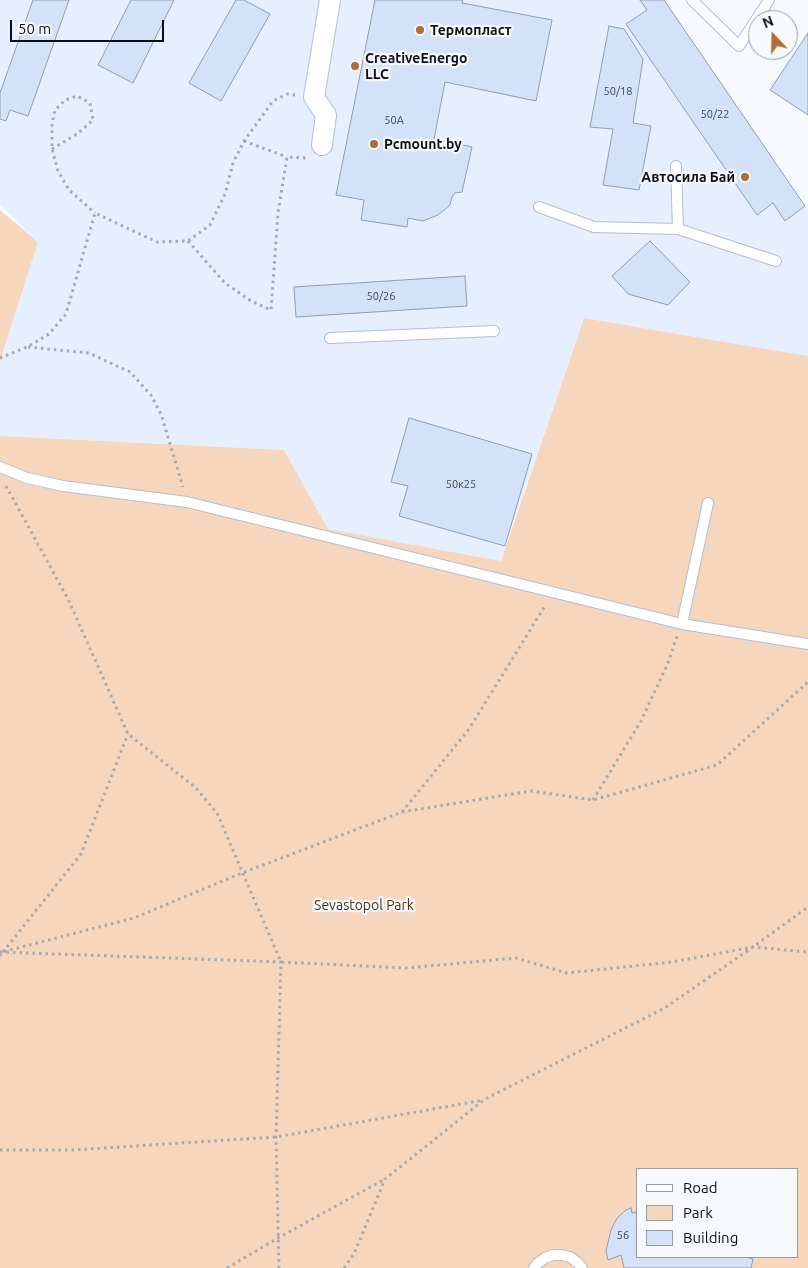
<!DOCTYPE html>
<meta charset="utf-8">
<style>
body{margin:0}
#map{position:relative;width:808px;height:1268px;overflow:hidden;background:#f6f9fd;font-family:Ubuntu,sans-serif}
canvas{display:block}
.legend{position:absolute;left:636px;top:1168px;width:162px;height:90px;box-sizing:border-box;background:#f6f9fd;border:1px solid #989ca1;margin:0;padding:6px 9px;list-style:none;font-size:15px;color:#0c1016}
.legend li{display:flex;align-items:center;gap:10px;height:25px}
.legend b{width:25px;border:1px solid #989ca1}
.north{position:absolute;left:748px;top:10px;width:50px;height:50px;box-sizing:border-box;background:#f6f9fd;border:1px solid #989ca1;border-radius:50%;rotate:339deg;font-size:14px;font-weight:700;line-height:20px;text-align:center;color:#0c1016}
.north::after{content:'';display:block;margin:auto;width:18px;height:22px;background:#ae6f36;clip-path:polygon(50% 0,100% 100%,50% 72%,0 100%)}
.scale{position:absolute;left:10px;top:20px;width:154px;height:22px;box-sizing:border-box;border:2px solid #0c1016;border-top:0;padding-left:6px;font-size:15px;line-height:18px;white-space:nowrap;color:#0c1016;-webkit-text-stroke:4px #f6f9fd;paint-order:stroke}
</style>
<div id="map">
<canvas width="808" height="1268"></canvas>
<ul class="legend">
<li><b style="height:6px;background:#fff"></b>Road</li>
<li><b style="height:14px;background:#f6d6bd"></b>Park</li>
<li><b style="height:14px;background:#d4e2f9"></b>Building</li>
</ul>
<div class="north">N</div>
<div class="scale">50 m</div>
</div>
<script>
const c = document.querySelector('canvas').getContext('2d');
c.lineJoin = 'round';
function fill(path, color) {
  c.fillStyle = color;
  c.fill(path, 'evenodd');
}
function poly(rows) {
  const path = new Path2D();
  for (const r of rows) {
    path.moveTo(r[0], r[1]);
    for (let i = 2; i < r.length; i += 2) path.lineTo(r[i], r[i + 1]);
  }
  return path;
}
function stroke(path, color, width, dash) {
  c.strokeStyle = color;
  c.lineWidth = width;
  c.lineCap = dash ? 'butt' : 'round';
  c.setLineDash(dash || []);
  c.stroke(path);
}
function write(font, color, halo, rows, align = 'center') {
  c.font = font + ' Ubuntu,sans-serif';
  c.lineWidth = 4.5;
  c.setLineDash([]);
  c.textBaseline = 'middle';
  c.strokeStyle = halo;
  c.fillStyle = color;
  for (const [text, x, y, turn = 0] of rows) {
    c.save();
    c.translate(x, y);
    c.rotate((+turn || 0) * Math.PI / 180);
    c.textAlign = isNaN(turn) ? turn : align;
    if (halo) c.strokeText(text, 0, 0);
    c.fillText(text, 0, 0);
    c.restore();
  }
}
fill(poly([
 [0,0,664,0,805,206,808,208,808,356,584,318,505,546,501,561,328,529,284,450,0,436,0,361,38,242,0,204]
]), '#e5efff');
fill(poly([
 [0,210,38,242,0,361],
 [584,318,808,356,808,1268,0,1268,0,436,284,450,328,529,501,561],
 [637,1169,797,1169,797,1257,637,1257]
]), '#f6d6bd');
const building = poly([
 [33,0,69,0,28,116,10,110,6,121,0,119,0,93,33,0],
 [131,0,174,0,133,83,98,65,131,0],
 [236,0,244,0,270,14,221,101,189,83,236,0],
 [375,0,463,0,462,3,552,20,536,101,445,82,434,139,472,147,462,192,455,193,452,197,450,205,438,215,423,221,408,218,407,227,361,220,364,200,336,195,375,0],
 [640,0,664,0,805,206,785,221,773,203,757,215,626,24,647,10,640,0],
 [609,26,624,29,643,59,633,123,651,126,639,190,603,185,613,129,590,127,609,26],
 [808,33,808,115,770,90,808,33],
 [650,241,690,282,668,305,628,294,612,276,650,241],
 [465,276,467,306,296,317,294,287,465,276],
 [409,418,532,454,505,546,399,516,408,486,391,482,409,418],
 [631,1208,632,1213,637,1212,637,1257,746,1257,753,1259,751,1268,624,1268,621,1255,608,1260,606,1251,611,1230,617,1218,626,1210,631,1208]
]);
fill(building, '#d4e2f9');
stroke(building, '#919db0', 1);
const service = poly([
 [692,0,739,46,769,0],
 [539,207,594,227,678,229,676,166],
 [678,229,776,261],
 [330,338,494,331],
 [0,467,27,478,63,486,187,502,682,624,808,644],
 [682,624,708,503],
 [534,1268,538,1263,545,1258,553,1255,562,1255,570,1257,577,1262,582,1268]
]);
const minor = poly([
 [322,145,326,115,314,97,330,0]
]);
stroke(service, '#b2bed2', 12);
stroke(minor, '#b2bed2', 22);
stroke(poly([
 [244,141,287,157],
 [52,149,77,134,93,120,90,103,77,96,65,100,55,110,52,124,52,149,58,171,69,190,95,213],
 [188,241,225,283,251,301,271,310,278,213,287,157,308,158],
 [28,347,89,353,130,372,151,395,161,414,183,487],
 [0,358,27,347,49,334,66,314,95,213,157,242,188,241,210,225,225,194,233,163,244,141,273,101,287,94,295,95],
 [6,486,68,599,128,734,196,788,217,813,281,962,406,968,516,958,567,973,672,962,753,947,808,952],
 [593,800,641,721,668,663,677,636],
 [402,812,469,729,545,606],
 [0,952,281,962,276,1137,279,1268],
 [3,952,81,854,128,734],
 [0,956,2,952,134,918,242,873,402,812,531,791,593,800,717,765,808,682],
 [0,1150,72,1150,276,1137,484,1100],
 [227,1268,278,1238,385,1179],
 [344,1268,354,1254,385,1179,485,1099,663,1009,753,947,808,907]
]), '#a6aaae', 3, [2.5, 4]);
stroke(service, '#fff', 10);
stroke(minor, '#fff', 20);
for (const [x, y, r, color] of [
 [420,30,5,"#ae6f36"],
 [355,66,5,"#ae6f36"],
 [374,144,5,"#ae6f36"],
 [745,177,5,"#ae6f36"]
]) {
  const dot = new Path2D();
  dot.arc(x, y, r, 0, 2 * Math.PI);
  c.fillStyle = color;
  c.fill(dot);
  stroke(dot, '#f6f9fd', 2);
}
write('11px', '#3e444f', null, [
 ["50/18",618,91],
 ["50/22",715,114],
 ["50А",394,120],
 ["50/26",381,296],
 ["50к25",461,484],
 ["56",623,1235]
]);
write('bold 14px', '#0c1016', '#f6f9fd', [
 ["Термопласт",430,30],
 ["CreativeEnergo",365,58],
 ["LLC",365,74],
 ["Pcmount.by",384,144],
 ["Автосила Бай",735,177,"right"]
], 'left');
write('14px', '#522f0b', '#f6f9fd', [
 ["Sevastopol Park",364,905]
]);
</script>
